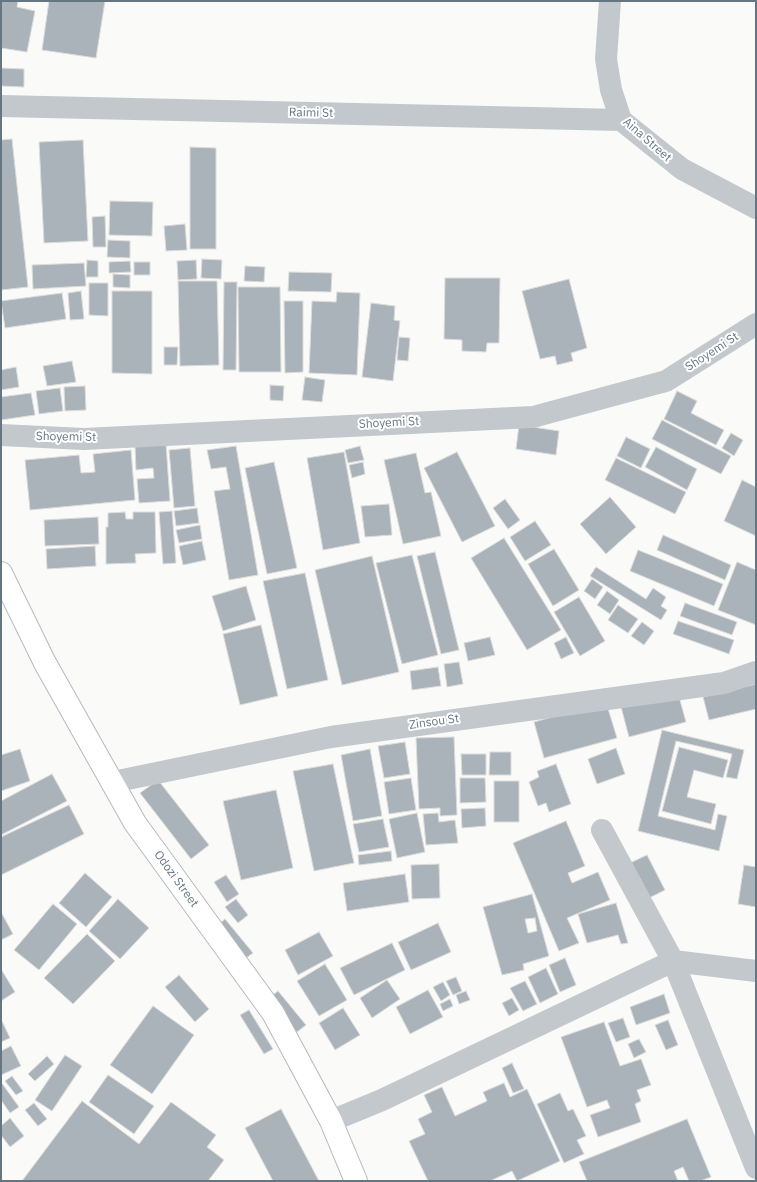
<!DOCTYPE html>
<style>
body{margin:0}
#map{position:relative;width:757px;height:1182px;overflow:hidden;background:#fafaf8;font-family:"IBM Plex Sans",sans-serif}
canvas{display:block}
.frame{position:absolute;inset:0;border:2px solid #657683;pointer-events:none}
</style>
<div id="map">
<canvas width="757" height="1182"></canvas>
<div class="frame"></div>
</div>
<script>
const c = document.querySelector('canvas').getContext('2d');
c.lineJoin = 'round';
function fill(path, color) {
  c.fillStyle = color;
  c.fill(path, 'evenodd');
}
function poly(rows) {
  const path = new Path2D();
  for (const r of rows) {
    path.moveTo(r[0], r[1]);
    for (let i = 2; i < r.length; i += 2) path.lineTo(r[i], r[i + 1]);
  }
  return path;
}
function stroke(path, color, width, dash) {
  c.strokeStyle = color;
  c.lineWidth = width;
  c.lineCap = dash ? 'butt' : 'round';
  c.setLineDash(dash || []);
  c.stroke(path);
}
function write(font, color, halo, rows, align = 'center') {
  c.font = font + ' "IBM Plex Sans",sans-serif';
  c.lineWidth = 4;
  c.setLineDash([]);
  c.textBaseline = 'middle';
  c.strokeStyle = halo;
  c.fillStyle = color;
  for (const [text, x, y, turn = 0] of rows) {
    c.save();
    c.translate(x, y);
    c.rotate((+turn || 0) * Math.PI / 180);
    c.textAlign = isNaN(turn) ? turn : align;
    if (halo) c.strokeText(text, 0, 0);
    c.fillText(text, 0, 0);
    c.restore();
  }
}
const building = poly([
 [1,1,18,1,17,7,35,11,27,52,1,48,1,1],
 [49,1,105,1,96,58,42,50,49,1],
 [1,68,24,69,24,87,1,86,1,68],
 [12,139,28,287,1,290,1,140,12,139],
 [83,140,88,241,44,243,39,142,83,140],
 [190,147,216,148,216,249,190,249,190,147],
 [110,201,153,202,152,236,109,235,110,201],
 [105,216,106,247,93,247,92,217,105,216],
 [185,224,187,250,166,251,164,226,185,224],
 [108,240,130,241,130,258,107,257,108,240],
 [202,259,222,260,221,279,201,278,202,259],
 [87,260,98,261,98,277,86,277,87,260],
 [196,260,197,279,178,280,177,261,196,260],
 [130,261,131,272,109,273,109,262,130,261],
 [134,262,150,262,150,275,134,275,134,262],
 [84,263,86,286,33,289,32,265,84,263],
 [245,266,265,267,264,282,244,281,245,266],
 [289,272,332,273,331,292,288,291,289,272],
 [113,274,130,275,130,288,113,287,113,274],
 [445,278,500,278,499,343,487,343,486,352,462,351,462,340,444,339,445,278],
 [569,279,587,348,571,353,573,361,557,365,555,356,540,359,522,291,569,279],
 [178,281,217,281,219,365,180,366,178,281],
 [224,282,237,282,236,370,223,370,224,282],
 [89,283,108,283,108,316,89,315,89,283],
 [238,287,280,287,281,372,239,372,238,287],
 [81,291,84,319,70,320,68,293,81,291],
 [112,291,152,291,152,374,112,373,112,291],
 [337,292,360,293,357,375,309,373,312,301,336,302,337,292],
 [62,293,66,319,5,328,1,301,62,293],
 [284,301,303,301,303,372,285,373,284,301],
 [371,303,395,306,394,320,400,321,393,381,362,377,371,303],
 [399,337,410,338,408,361,397,360,399,337],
 [164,347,178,347,177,365,164,365,164,347],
 [72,361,76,382,47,386,43,366,72,361],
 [16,367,19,387,1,390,1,370,16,367],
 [305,377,325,380,322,402,302,400,305,377],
 [270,385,284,386,283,401,270,400,270,385],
 [85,386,86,410,65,411,64,387,85,386],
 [60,388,63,411,39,414,36,391,60,388],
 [677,391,697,401,691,413,724,430,716,445,664,419,677,391],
 [31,393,35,415,1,420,1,397,31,393],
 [662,420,731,456,721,474,652,439,662,420],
 [519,425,559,431,556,455,516,449,519,425],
 [731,433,743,440,734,456,722,448,731,433],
 [626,437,650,449,641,468,617,456,626,437],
 [166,444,170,501,139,503,137,479,154,478,153,468,136,470,135,446,166,444],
 [236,446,258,575,229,580,214,491,230,489,226,467,211,469,207,450,236,446],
 [360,446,364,460,348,463,345,450,360,446],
 [656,447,697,469,687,490,645,467,656,447],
 [190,448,195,506,174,508,169,450,190,448],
 [131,450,135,500,30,510,25,460,79,455,81,473,95,472,93,454,131,450],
 [344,452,360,543,323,550,307,458,344,452],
 [457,452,495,526,462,542,424,468,457,452],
 [416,453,425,493,431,492,441,536,403,544,384,460,416,453],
 [616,458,686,492,675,514,605,480,616,458],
 [274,462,297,568,267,574,245,468,274,462],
 [363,462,365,474,352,478,349,465,363,462],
 [742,480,756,487,756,536,724,521,742,480],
 [610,497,636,527,606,554,580,524,610,497],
 [505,499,520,520,508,529,493,508,505,499],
 [389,504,392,535,365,537,361,506,389,504],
 [197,508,199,523,176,526,174,511,197,508],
 [172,511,176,563,163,564,159,512,172,511],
 [125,512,126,519,133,519,133,512,155,512,156,553,135,554,136,563,106,564,106,527,108,527,108,513,125,512],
 [98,517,99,544,45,546,44,520,98,517],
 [535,521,551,545,525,561,510,537,535,521],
 [200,525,202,539,179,543,176,530,200,525],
 [663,535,731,565,725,580,657,550,663,535],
 [504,538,561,630,527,650,471,558,504,538],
 [202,541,206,560,183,565,179,546,202,541],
 [95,546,96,566,47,569,46,549,95,546],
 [554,549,579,590,553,606,528,564,554,549],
 [638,550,723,584,714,606,630,571,638,550],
 [435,552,459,650,441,654,417,556,435,552],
 [412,555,438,655,402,664,376,563,412,555],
 [372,556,399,672,342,685,315,570,372,556],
 [737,562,756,570,756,625,718,610,737,562],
 [596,567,646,599,653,588,666,597,661,606,667,610,661,620,590,576,596,567],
 [305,573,328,680,287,689,263,581,305,573],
 [592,579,603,587,595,599,584,591,592,579],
 [246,586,256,620,223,631,212,596,246,586],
 [607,591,619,600,610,614,597,605,607,591],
 [579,597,605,641,580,656,554,612,579,597],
 [685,603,737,622,732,635,680,616,685,603],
 [618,605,638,619,628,633,608,620,618,605],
 [678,621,734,640,729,654,673,634,678,621],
 [642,622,654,631,644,645,631,636,642,622],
 [261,625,278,696,240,705,223,634,261,625],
 [490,637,495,655,468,661,464,643,490,637],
 [566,637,574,653,561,659,554,643,566,637],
 [459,662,463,684,447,687,444,664,459,662],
 [438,667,441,686,412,690,410,671,438,667],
 [756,684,756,709,709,720,703,697,756,684],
 [678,693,686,722,629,737,621,707,678,693],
 [606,702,617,738,544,758,534,722,606,702],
 [662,730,744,750,737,779,726,777,732,754,676,741,658,816,715,830,718,814,727,816,719,851,638,831,662,730],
 [454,737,457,815,440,816,440,808,419,809,416,738,454,737],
 [405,742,410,774,384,778,378,746,405,742],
 [679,747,728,760,723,778,694,770,687,797,716,804,711,824,662,811,679,747],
 [616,748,625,774,597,784,588,759,616,748],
 [20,749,30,781,1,791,1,755,20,749],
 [370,749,382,816,353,821,341,755,370,749],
 [490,752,511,752,511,775,489,775,490,752],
 [461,754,486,754,486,775,462,775,461,754],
 [333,764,354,863,314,871,293,771,333,764],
 [556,764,571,804,549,812,546,803,538,806,529,782,539,777,537,771,556,764],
 [52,774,67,801,1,835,1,801,52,774],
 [411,778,416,810,389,814,384,782,411,778],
 [460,778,485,778,486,802,460,803,460,778],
 [158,780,209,845,191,859,140,793,158,780],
 [494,781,519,781,519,822,494,822,494,781],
 [276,790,293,868,241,880,223,801,276,790],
 [69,805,84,834,1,875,1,837,69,805],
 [485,808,486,826,462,828,461,809,485,808],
 [417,813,425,852,397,858,389,819,417,813],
 [438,813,439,822,455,820,458,843,426,845,423,814,438,813],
 [383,819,389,847,359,852,353,824,383,819],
 [566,821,585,866,568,873,572,883,598,872,610,900,567,918,579,943,559,951,513,843,566,821],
 [391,851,392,861,359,865,358,855,391,851],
 [647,855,665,890,647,899,630,863,647,855],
 [439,864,440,898,412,899,411,865,439,864],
 [744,865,756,867,756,907,738,904,744,865],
 [85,873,112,897,86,927,59,903,85,873],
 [405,874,409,902,347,911,343,883,405,874],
 [226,875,239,894,227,902,214,882,226,875],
 [532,894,549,956,523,964,524,970,502,975,483,907,532,894],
 [535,918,537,931,528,933,525,919,535,918],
 [118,899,149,928,120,959,89,931,118,899],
 [236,899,248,915,238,923,225,907,236,899],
 [616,903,628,943,621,944,618,935,587,943,578,914,616,903],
 [53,904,77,924,39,970,14,950,53,904],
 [1,912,13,934,1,940,1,912],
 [225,919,253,953,246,958,219,924,225,919],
 [438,923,451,952,411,970,398,942,438,923],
 [319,932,333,956,298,975,285,950,319,932],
 [87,934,115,961,73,1004,44,978,87,934],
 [392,943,405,970,354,995,340,968,392,943],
 [565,958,576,985,560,992,549,965,565,958],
 [325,964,347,1000,319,1016,297,981,325,964],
 [546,968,558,994,540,1003,528,977,546,968],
 [1,969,15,992,1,1001,1,969],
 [179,975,209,1009,195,1022,165,987,179,975],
 [456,977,462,991,453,995,446,981,456,977],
 [387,980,400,999,372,1018,360,998,387,980],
 [525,981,537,1004,523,1011,510,988,525,981],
 [443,982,450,995,441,1001,433,987,443,982],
 [428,990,443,1017,410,1034,396,1007,428,990],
 [278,991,306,1025,297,1032,269,998,278,991],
 [466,991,470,1000,459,1004,456,995,466,991],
 [664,994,670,1013,636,1025,630,1007,664,994],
 [512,998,519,1010,509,1016,502,1003,512,998],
 [450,999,453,1006,443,1011,440,1004,450,999],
 [153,1006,194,1035,152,1094,110,1065,153,1006],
 [343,1008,360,1035,335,1050,319,1023,343,1008],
 [249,1010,273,1049,264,1054,240,1015,249,1010],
 [623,1018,630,1037,616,1042,608,1023,623,1018],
 [1,1019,10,1038,1,1042,1,1019],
 [668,1020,678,1045,666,1050,655,1025,668,1020],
 [604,1022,620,1066,641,1059,651,1085,637,1090,641,1101,635,1104,641,1122,598,1137,590,1115,610,1108,607,1100,587,1107,561,1037,604,1022],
 [639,1039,646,1052,634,1058,628,1044,639,1039],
 [11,1046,21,1066,1,1075,1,1051,11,1046],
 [65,1055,82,1066,52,1111,35,1100,65,1055],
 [47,1056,54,1064,35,1081,28,1074,47,1056],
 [512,1063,524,1089,513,1093,502,1068,512,1063],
 [108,1075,154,1106,134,1134,89,1102,108,1075],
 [12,1076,23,1091,16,1095,5,1081,12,1076],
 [1,1082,19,1107,10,1113,1,1100,1,1082],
 [504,1083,510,1097,527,1089,560,1161,517,1181,512,1171,490,1181,428,1181,409,1141,425,1134,418,1119,432,1112,424,1095,442,1087,455,1116,487,1101,483,1092,504,1083],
 [560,1093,568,1111,573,1109,586,1136,577,1140,584,1154,564,1163,537,1104,560,1093],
 [82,1101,139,1144,171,1102,216,1135,207,1147,224,1160,208,1181,22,1181,82,1101],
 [34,1103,47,1119,38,1126,25,1110,34,1103],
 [281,1109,319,1181,273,1181,245,1128,281,1109],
 [10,1118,24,1136,10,1147,1,1135,1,1126,10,1118],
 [687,1119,711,1177,700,1181,689,1181,683,1167,674,1171,678,1181,587,1181,579,1162,687,1119]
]);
fill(building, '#aab3b9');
stroke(building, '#dcdcda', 1);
const secondary = poly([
 [1,573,45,663,135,823,273,1013,331,1121,356,1181]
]);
stroke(secondary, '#b3babf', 24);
stroke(poly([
 [1,106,621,120],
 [1,435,84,439,533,417,666,381,756,324],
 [113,782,331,737,724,683,756,672],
 [602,830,673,961,756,1168],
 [331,1121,382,1100,673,961,756,971]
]), '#c3c8cc', 22);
stroke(poly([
 [610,1,606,59,611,90,621,120,682,169,756,208]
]), '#c3c8cc', 22);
stroke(secondary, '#fff', 22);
write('12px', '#657683', '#fff', [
 ["Raimi St",311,113,1],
 ["Aina Street",647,140,41],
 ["Shoyemi St",712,352,-33],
 ["Shoyemi St",389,423,-3],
 ["Shoyemi St",66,437,1],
 ["Zinsou St",434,722,-8],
 ["Odozi Street",176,879,54]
]);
</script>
